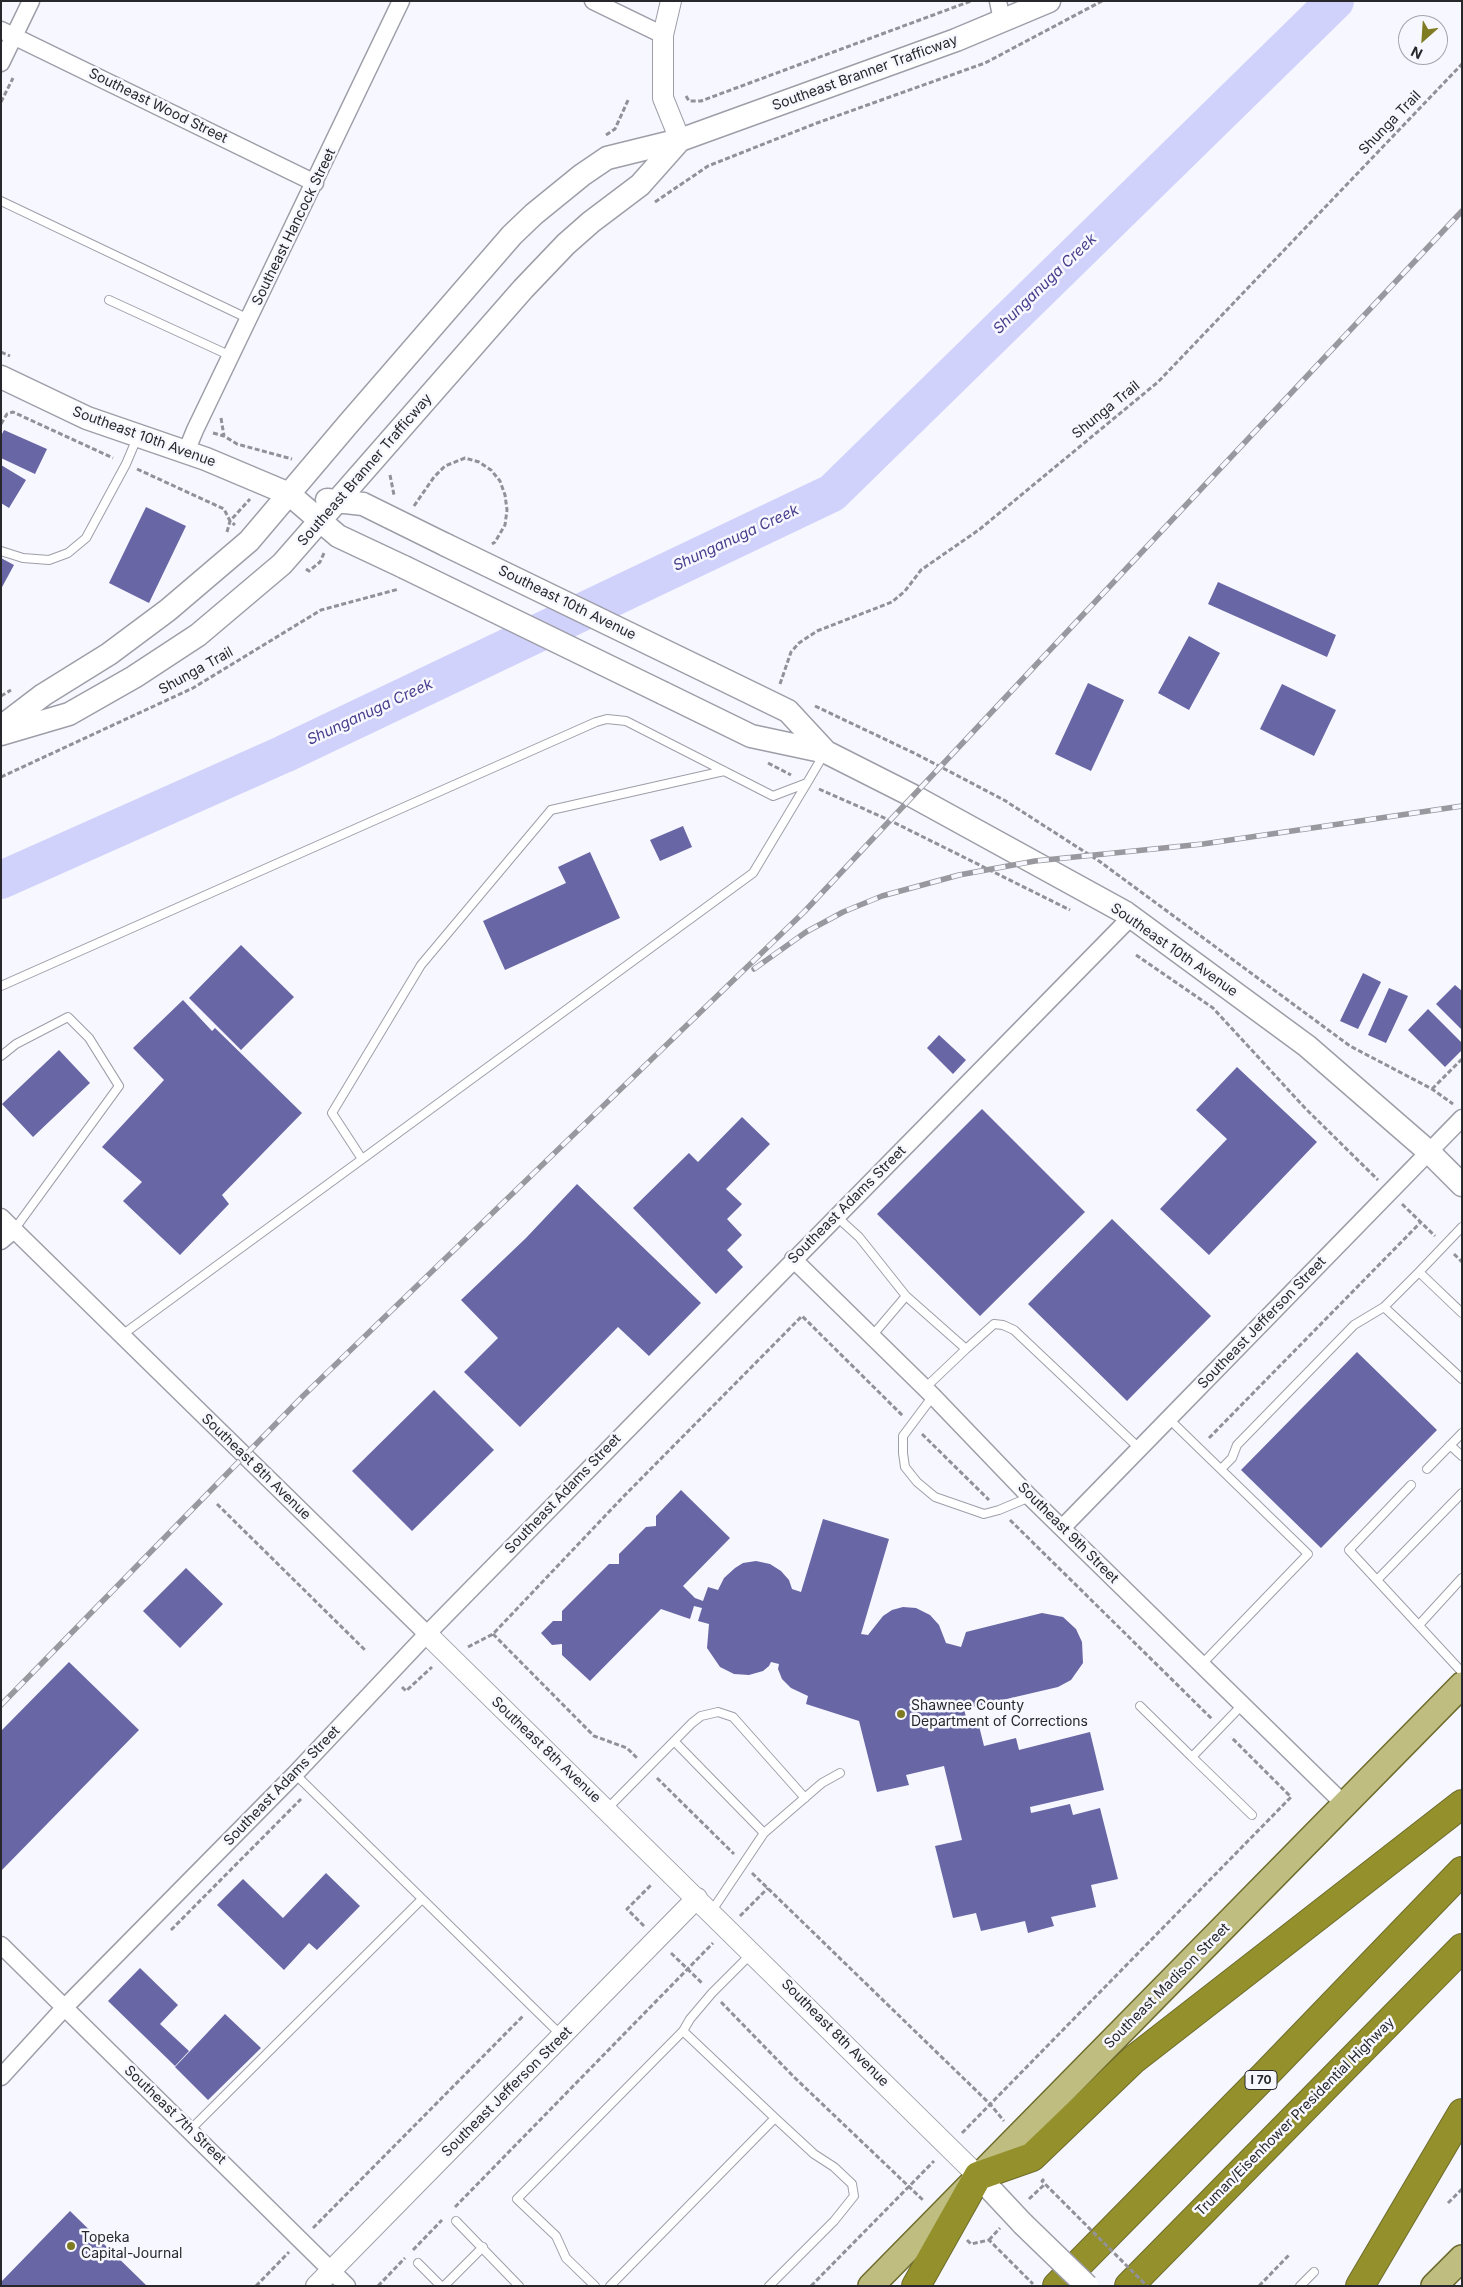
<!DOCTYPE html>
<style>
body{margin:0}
#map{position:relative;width:1463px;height:2287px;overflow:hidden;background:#f7f7ff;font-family:Inter,sans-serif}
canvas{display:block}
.frame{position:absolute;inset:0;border:2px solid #28282c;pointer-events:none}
.north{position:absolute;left:1398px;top:15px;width:50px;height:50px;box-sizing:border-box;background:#f7f7ff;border:1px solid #a4a4ab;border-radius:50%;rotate:206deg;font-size:14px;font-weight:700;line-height:20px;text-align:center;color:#28282c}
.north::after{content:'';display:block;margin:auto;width:18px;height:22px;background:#7f7b22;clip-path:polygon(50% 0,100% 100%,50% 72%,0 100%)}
</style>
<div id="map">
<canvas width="1463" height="2287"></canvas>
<div class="frame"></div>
<div class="north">N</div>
</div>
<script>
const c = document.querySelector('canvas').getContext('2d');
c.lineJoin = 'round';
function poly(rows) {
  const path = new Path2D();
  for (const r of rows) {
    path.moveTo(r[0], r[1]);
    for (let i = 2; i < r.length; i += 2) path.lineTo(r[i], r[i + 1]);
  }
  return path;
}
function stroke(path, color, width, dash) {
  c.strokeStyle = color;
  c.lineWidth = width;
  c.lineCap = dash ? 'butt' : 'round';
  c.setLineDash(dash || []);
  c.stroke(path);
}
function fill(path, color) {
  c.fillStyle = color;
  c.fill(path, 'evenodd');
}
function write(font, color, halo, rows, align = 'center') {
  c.font = font + ' Inter,sans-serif';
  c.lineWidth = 5;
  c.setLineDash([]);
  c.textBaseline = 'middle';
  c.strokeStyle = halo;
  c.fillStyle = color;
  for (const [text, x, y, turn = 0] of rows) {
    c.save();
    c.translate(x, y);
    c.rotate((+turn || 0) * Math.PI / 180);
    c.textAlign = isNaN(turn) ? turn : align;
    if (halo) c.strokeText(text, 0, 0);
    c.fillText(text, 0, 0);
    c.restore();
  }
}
stroke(poly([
 [1,880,284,754,832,493,1335,1]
]), '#d1d2fb', 38);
fill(poly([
 [4,430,47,449,35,474,1,458,1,436],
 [1,465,26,480,9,508,1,503],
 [146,507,186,526,149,603,109,583],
 [1,558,14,565,1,589],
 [1218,582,1336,635,1327,657,1208,604],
 [1189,636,1220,653,1189,710,1158,693],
 [1088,683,1124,700,1091,771,1055,754],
 [1282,684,1336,710,1314,756,1260,729],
 [683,826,692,847,660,861,650,840],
 [590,852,620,918,505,970,483,921,566,883,558,867],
 [241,945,294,997,241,1050,189,998],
 [1363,973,1381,982,1358,1029,1340,1021],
 [1455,985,1462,991,1462,1030,1436,1004],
 [1389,988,1408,996,1386,1043,1368,1035],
 [183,1000,212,1031,215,1028,302,1113,222,1195,229,1204,180,1255,123,1201,142,1182,102,1147,164,1080,133,1048],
 [1428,1009,1462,1043,1462,1050,1445,1067,1408,1030],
 [939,1035,966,1060,953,1074,927,1048],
 [59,1050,90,1083,33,1137,2,1104],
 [1237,1067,1317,1142,1209,1255,1160,1209,1227,1139,1196,1110],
 [982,1109,1085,1212,980,1316,877,1214],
 [742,1117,770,1144,726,1189,742,1204,727,1219,742,1235,727,1250,743,1267,716,1294,633,1208,689,1153,698,1162],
 [577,1184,701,1303,649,1356,618,1327,520,1427,464,1372,498,1338,461,1300,526,1238],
 [1112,1219,1211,1316,1127,1401,1028,1304],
 [1357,1352,1437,1430,1321,1548,1241,1470],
 [434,1390,494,1450,412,1531,352,1471],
 [681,1490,730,1538,683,1586,695,1598,703,1601,708,1587,718,1590,724,1578,735,1568,743,1563,756,1561,770,1564,781,1571,789,1580,792,1589,801,1592,823,1519,889,1539,861,1634,868,1635,883,1616,892,1610,903,1607,916,1608,930,1615,939,1625,946,1643,961,1647,966,1632,1042,1613,1063,1617,1076,1629,1082,1642,1083,1663,1071,1680,1058,1687,964,1709,967,1721,977,1718,984,1746,1016,1738,1019,1750,1090,1732,1104,1790,1030,1807,1031,1813,1070,1804,1073,1815,1100,1808,1118,1879,1091,1885,1096,1907,1051,1917,1054,1926,1028,1933,1025,1921,981,1931,976,1913,953,1918,935,1846,962,1840,944,1766,906,1775,909,1785,877,1792,859,1721,806,1704,808,1696,791,1688,782,1679,778,1669,779,1664,771,1662,769,1666,763,1671,749,1675,734,1674,720,1667,707,1648,709,1624,698,1621,702,1608,694,1606,690,1619,661,1609,590,1681,562,1655,562,1644,552,1645,541,1633,553,1621,562,1621,562,1611,609,1564,619,1564,619,1554,646,1527,656,1526,656,1516],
 [186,1568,223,1604,180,1648,143,1611],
 [69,1662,139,1730,1,1871,1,1731],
 [326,1873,360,1906,317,1950,309,1943,284,1970,217,1905,243,1879,283,1918],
 [140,1968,178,2005,160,2024,189,2051,175,2066,108,2001],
 [225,2014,261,2048,208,2100,175,2067],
 [70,2211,147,2286,1,2286,1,2282]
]), '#6866a4');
const service = poly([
 [1,201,249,319],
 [109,300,231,356],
 [1,551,23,558,49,560,68,553,86,538,126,464,137,438],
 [1,986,596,722,607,719,626,721,773,796,807,783,824,754],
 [1,1056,16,1044,68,1017,89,1038,119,1086,14,1230],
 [362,1159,332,1113,421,965,551,810,724,771],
 [837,1217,859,1237,906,1296,966,1349,994,1324,1003,1325,1014,1330,1140,1449],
 [1462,1227,1419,1272,1462,1313],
 [1384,1307,1462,1379],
 [122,1335,753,873,807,783],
 [872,1336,906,1296],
 [925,1388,966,1349],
 [933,1396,903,1436,903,1453,905,1467,917,1482,935,1497,984,1514,999,1510,1030,1497],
 [1169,1419,1308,1554,1202,1664],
 [1450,1445,1462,1456],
 [1221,1469,1232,1458,1237,1445,1354,1325,1384,1307,1419,1272],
 [1427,1469,1462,1433],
 [1411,1485,1349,1550,1462,1672],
 [1377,1580,1462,1493],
 [1419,1625,1462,1578],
 [1243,1704,1192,1757,1252,1815],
 [1140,1706,1192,1757],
 [674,1741,764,1833],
 [295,1774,561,2035],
 [607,1809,692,1723,701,1716,718,1712,733,1717,805,1798],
 [711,1912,764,1833,822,1783,840,1773],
 [683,2031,690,2019,712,1993,751,1954],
 [190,2130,422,1899],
 [456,2221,519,2286],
 [418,2263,441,2286],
 [444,2286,483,2247],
 [595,2286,566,2258,556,2236,517,2199,683,2031,775,2118,610,2286],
 [769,2286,834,2221,854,2196,852,2184,834,2167,814,2154,775,2118],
 [1300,2286,1314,2272]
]);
const minor = poly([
 [593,1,663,35],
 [998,1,1002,20],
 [1,30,315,183],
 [1,63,31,1],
 [186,452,195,430,401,1],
 [1,1217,427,1634],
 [1,1241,14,1230],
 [793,1259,933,1396,1030,1497,1345,1805],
 [1062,1528,1462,1118],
 [1,1945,347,2286],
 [1,2077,65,2007,295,1774,427,1634,1131,917]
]);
const tertiary = poly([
 [671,1,663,35,663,98,680,140],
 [427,1634,978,2176],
 [316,2286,697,1898]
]);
const secondary = poly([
 [1,377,87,418,206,459,289,494,338,536,404,567],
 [327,500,363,504,446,545],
 [710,673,788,711,826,752],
 [663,693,751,736,826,752,913,796,1126,913,1307,1046,1429,1152,1462,1185],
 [1,727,43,695,109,654,168,610,249,541,349,423,512,235,534,214,582,175,607,158,680,140,956,40,1049,1],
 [1,734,69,714,134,677,198,635,282,564,523,289,566,244,591,222,640,185,680,140],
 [978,2176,1023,2224]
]);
const primary = poly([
 [871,2286,1462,1685],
 [1434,2286,1462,2258]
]);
const motorway = poly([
 [916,2286,978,2176,1032,2157,1133,2060,1462,1804],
 [1057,2286,1264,2076,1462,1871],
 [1129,2286,1462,1948],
 [1360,2286,1462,2113]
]);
stroke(service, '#9e9ea9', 10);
stroke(minor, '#9e9ea9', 19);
stroke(tertiary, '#9e9ea9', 22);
stroke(secondary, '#9e9ea9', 25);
stroke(primary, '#6e6c2c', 28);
stroke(motorway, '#6e6c2c', 30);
stroke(poly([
 [686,96,689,101,701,101,971,1],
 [1,102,13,78],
 [606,135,615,129,629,98],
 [655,202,708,166,817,123,985,63,1102,1],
 [1,352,10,356],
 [221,418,224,436],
 [1,424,7,414,13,412,113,458],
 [213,433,224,436,237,444,292,459],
 [137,469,224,509,230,521,235,525],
 [390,475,394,495],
 [414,506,434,477,445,466,465,458,479,462,491,470,500,481,505,495,507,510,505,525,495,542,492,544],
 [227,532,230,521,250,499],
 [306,569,309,571,320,562,325,551],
 [780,684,791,652,799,643,817,631,892,602,905,591,921,570,980,529,1158,382,1462,64],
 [1,696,11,690],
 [815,706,916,754,1004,800,1099,861,1350,1046,1432,1089,1453,1104],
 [768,763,791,775],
 [1,777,193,688,321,610,399,589],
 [819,789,889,820,1070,910],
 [1136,955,1213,1008,1305,1108,1378,1180],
 [1432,1089,1462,1059],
 [1402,1204,1435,1236],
 [1454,1254,1462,1262],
 [922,1434,989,1500],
 [1209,1438,1420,1223],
 [217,1504,366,1651],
 [1010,1520,1212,1719],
 [493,1634,594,1736,627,1748,638,1759],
 [468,1647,493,1634,623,1497,802,1316,903,1416],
 [402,1687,406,1691,432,1667],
 [657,1778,734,1854],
 [752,1873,990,2104,1004,2121],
 [740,1916,768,1888],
 [644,1926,627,1909,652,1884],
 [171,1930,301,1799],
 [671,1953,703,1984],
 [721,2002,794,2077,924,2201],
 [962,2133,1291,1797,1231,1737],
 [1044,2179,1042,2181,1056,2195],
 [1029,2199,1045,2184],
 [1448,2203,1462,2189],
 [455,2207,713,1943],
 [313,2228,523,2016],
 [967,2240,971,2244,989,2240,1033,2284],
 [989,2240,1000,2228],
 [413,2250,442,2220],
 [256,2286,289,2252],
 [378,2286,405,2258],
 [811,2286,934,2161],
 [1259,2286,1289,2255]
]), '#919197', 3, [5, 2.5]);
stroke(service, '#fff', 8);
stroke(minor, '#fff', 16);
stroke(tertiary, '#fff', 20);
stroke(secondary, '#fff', 22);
stroke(primary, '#bfbd80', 25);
stroke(motorway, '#94912c', 28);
const rail = poly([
 [754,969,806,932,843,912,882,896,959,875,1035,861,1203,844,1462,806],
 [1,1705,303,1396,804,912,1462,211]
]);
stroke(rail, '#98989e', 5.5);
stroke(rail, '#f7f7ff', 4, [11]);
const secondaryBridge = poly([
 [446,545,710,673],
 [404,567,663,693],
 [1023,2224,1087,2286]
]);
stroke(secondaryBridge, '#9e9ea9', 25, []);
stroke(poly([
 [1056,2195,1147,2286]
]), '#919197', 3, [5, 2.5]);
stroke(secondaryBridge, '#fff', 22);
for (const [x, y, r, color] of [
 [901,1714,5,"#7f7b22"],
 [71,2246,5,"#7f7b22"]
]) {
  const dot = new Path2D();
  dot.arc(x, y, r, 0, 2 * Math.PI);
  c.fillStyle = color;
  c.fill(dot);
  stroke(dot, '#f7f7ff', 2);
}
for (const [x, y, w] of [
 [1261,2080,32]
]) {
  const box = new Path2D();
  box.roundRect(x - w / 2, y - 9.5, w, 19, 4);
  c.fillStyle = '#f7f7ff';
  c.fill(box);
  stroke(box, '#28282c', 1);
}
write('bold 12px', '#28282c', null, [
 ["I 70",1261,2080]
]);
write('14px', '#28282c', '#f7f7ff', [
 ["Southeast Branner Trafficway",865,73,-20],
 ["Southeast Wood Street",158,106,26],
 ["Shunga Trail",1390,123,-46],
 ["Southeast Hancock Street",294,227,-64],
 ["Shunga Trail",1106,410,-39],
 ["Southeast 10th Avenue",144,437,20],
 ["Southeast Branner Trafficway",365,470,-49],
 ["Southeast 10th Avenue",567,603,26],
 ["Shunga Trail",196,671,-29],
 ["Southeast 10th Avenue",1174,950,35],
 ["Southeast Adams Street",847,1205,-45],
 ["Southeast Jefferson Street",1262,1323,-46],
 ["Southeast 8th Avenue",256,1467,44],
 ["Southeast Adams Street",563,1494,-46],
 ["Southeast 9th Street",1068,1533,45],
 ["Southeast 8th Avenue",546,1750,44],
 ["Southeast Adams Street",282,1786,-46],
 ["Southeast Madison Street",1167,1986,-45],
 ["Southeast 8th Avenue",835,2033,45],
 ["Southeast Jefferson Street",507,2092,-45],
 ["Southeast 7th Street",175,2115,44],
 ["Truman/Eisenhower Presidential Highway",1295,2117,-45]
]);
write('14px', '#28282c', '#f7f7ff', [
 ["Shawnee County",911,1706],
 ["Department of Corrections",911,1722],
 ["Topeka",81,2238],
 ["Capital-Journal",81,2254]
], 'left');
write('italic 15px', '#463e8c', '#f7f7ff', [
 ["Shunganuga Creek",1045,284,-44],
 ["Shunganuga Creek",736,538,-25],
 ["Shunganuga Creek",370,712,-25]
]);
</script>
